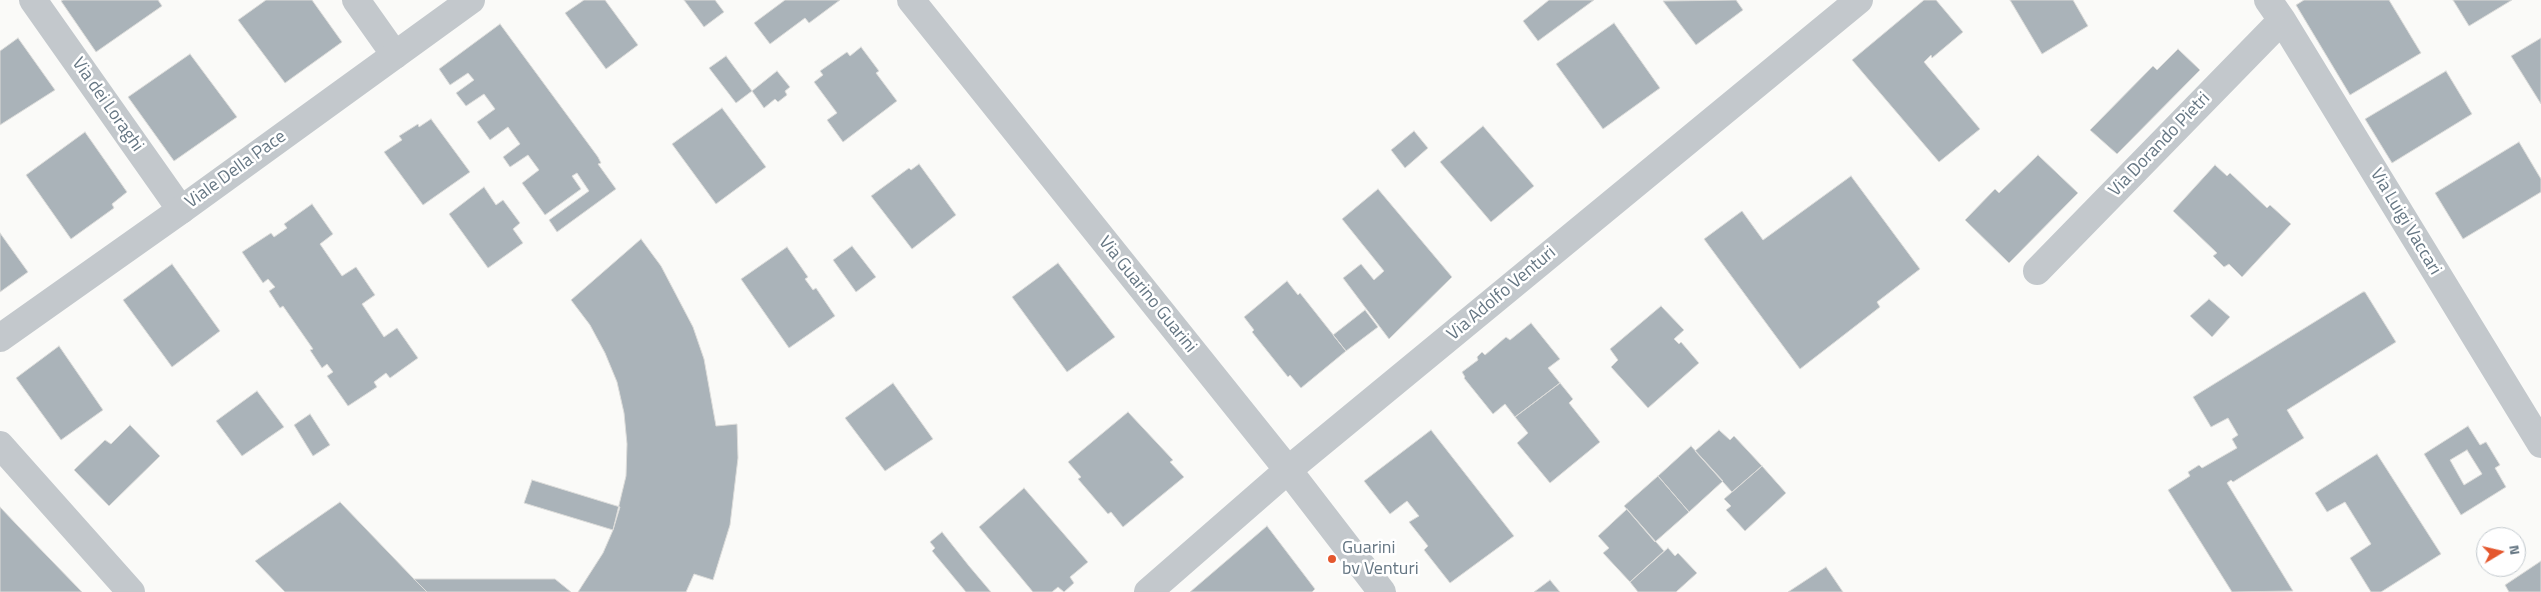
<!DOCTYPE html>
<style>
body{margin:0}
#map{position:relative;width:2541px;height:592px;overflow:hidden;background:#fafaf8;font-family:"Titillium Web",sans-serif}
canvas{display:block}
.north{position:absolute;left:2476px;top:527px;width:50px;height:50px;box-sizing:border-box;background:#fff;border:1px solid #c1c8cd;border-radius:50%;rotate:81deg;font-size:14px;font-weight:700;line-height:20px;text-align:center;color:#657683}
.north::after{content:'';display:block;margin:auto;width:18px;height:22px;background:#e4572e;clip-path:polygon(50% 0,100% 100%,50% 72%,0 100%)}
</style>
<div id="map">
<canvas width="2541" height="592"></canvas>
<div class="north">N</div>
</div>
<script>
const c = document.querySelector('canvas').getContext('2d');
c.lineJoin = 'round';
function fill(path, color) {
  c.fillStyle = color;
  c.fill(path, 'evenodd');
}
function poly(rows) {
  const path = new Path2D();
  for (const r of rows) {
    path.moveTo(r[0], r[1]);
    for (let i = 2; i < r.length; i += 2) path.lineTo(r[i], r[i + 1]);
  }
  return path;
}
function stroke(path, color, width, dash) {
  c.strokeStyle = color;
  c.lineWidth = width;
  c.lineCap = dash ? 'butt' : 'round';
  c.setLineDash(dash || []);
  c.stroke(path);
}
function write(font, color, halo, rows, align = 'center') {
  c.font = font + ' "Titillium Web",sans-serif';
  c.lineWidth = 5;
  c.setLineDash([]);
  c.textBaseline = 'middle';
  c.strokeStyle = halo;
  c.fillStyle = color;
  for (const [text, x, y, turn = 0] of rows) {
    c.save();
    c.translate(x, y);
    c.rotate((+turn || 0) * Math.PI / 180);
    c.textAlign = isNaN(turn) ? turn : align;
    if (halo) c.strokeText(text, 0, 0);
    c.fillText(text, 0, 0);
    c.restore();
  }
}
const building = poly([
 [63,0,158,0,162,6,96,52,61,1,63,0],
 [266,0,312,0,342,42,285,83,238,20,266,0],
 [584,0,605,0,638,45,606,69,565,13,584,0],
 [684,0,715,0,724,12,704,27,684,0],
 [785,0,840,0,809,23,805,18,770,44,754,23,785,0],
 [1549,0,1594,0,1538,41,1523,21,1549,0],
 [1736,0,1743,10,1696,45,1663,1,1736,0],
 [1924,0,1936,0,1963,32,1932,58,1931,55,1924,62,1980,129,1939,162,1852,60,1924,0],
 [2010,0,2073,0,2088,26,2042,54,2010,0],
 [2304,0,2389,0,2421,53,2350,95,2296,5,2304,0],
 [2453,0,2512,0,2469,26,2453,0],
 [1614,23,1660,88,1603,129,1556,64,1614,23],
 [500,24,598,157,601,163,598,164,616,189,557,232,549,220,589,191,577,173,572,176,581,189,545,215,522,183,539,170,528,155,510,167,503,157,520,144,508,127,490,140,477,122,495,109,484,94,466,106,456,93,474,80,468,73,450,85,439,69,500,24],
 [18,38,55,90,0,125,0,51,18,38],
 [2541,38,2541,104,2511,56,2541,38],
 [861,47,879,71,876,73,897,101,843,142,827,120,837,113,814,82,823,75,820,71,847,52,850,56,861,47],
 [2178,49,2200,70,2117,154,2090,130,2153,66,2157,70,2178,49],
 [190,54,237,117,174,161,128,97,190,54],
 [726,56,752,91,736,103,709,68,726,56],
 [777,71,790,87,785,91,787,95,778,102,775,99,764,108,752,91,777,71],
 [2446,71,2472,114,2392,163,2365,119,2446,71],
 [722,108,766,167,716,204,672,144,722,108],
 [431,119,470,172,423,205,384,152,402,140,399,136,418,124,419,127,431,119],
 [1483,126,1534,186,1491,222,1440,162,1483,126],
 [1414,131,1428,148,1405,168,1391,150,1414,131],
 [85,132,127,192,112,204,114,208,71,239,26,175,85,132],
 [2519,142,2541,179,2541,192,2463,239,2435,193,2519,142],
 [2038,155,2078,193,2009,263,1965,220,1995,189,1999,193,2038,155],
 [919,164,956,215,912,249,871,196,909,168,911,170,919,164],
 [2215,165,2227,176,2230,173,2267,208,2270,205,2291,224,2242,277,2229,264,2224,267,2213,256,2217,253,2173,211,2215,165],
 [1851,176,1920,269,1877,302,1880,307,1800,369,1704,239,1742,211,1763,240,1851,176],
 [484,187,496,205,503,200,520,223,513,229,523,243,488,268,449,214,484,187],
 [1378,189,1452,277,1389,339,1343,278,1361,264,1374,280,1384,271,1342,219,1378,189],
 [312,204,333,234,320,244,342,276,356,267,375,295,362,304,384,337,397,328,418,358,390,378,386,373,374,382,377,387,348,406,327,376,333,372,327,364,322,368,310,350,313,349,283,306,280,308,269,291,275,287,268,279,263,283,242,252,271,233,274,237,287,228,284,224,312,204],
 [0,233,28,272,0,292,0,233],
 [641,239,661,266,693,327,704,359,716,426,737,424,738,458,730,525,713,580,694,574,686,592,578,592,603,553,613,530,626,476,627,444,624,413,617,382,605,353,590,325,571,300,641,239],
 [852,246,876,277,856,292,833,260,852,246],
 [787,247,808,277,805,279,813,290,816,288,835,316,789,348,741,279,787,247],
 [1058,263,1115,337,1067,372,1012,297,1058,263],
 [172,264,220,331,172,367,123,300,172,264],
 [1287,281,1298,295,1300,293,1346,351,1301,388,1290,375,1288,377,1252,332,1254,330,1244,317,1287,281],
 [2363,292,2365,292,2396,342,2287,410,2304,438,2233,482,2231,480,2227,483,2293,591,2232,592,2168,490,2190,476,2188,472,2199,465,2202,468,2237,448,2232,439,2238,435,2228,418,2211,427,2193,397,2363,292],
 [2209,299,2230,317,2212,337,2190,316,2209,299],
 [1661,306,1684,330,1674,339,1679,344,1681,342,1699,363,1648,408,1611,367,1618,360,1610,349,1661,306],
 [1365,310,1378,327,1346,351,1333,335,1365,310],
 [1531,323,1560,359,1548,368,1560,383,1515,417,1505,404,1493,414,1464,378,1465,377,1462,372,1478,360,1477,357,1482,352,1485,355,1506,337,1510,340,1531,323],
 [59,346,103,410,61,440,16,378,59,346],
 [893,383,933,439,885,471,845,418,893,383],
 [1560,383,1573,399,1569,403,1600,442,1550,483,1517,443,1528,433,1515,417,1560,383],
 [257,391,284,427,242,456,216,421,257,391],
 [1128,412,1173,460,1170,462,1184,477,1123,527,1111,512,1108,514,1078,479,1081,477,1068,462,1128,412],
 [310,414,330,445,313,456,294,425,310,414],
 [130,425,160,456,109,506,74,470,105,440,111,444,130,425],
 [2468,426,2480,445,2486,442,2500,465,2495,468,2506,487,2461,515,2424,454,2468,426],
 [2467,450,2482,474,2464,485,2450,460,2467,450],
 [1431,430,1514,536,1450,583,1424,550,1428,546,1409,522,1419,516,1407,501,1390,514,1364,481,1431,430],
 [1719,430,1730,440,1734,436,1762,466,1732,492,1695,451,1719,430],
 [1691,446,1723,481,1689,512,1658,476,1691,446],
 [2377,454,2441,554,2381,592,2371,592,2350,558,2371,544,2345,502,2327,512,2315,493,2377,454],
 [1762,466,1786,493,1745,531,1726,510,1731,506,1724,499,1762,466],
 [1658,476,1689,512,1655,542,1624,506,1658,476],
 [532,480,620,507,613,530,524,503,532,480],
 [1024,488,1088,562,1070,577,1074,583,1064,592,1058,587,1052,592,1033,592,979,527,1024,488],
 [340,502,414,579,427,592,285,592,255,561,340,502],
 [0,507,18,526,82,592,0,592,0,507],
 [1627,509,1664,551,1630,582,1603,553,1609,548,1598,536,1627,509],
 [1267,526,1315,589,1312,592,1190,592,1267,526],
 [942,532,969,566,991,592,966,592,932,551,935,548,930,542,942,532],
 [1668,548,1675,556,1678,553,1697,573,1676,592,1638,592,1630,582,1668,548],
 [2541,561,2541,592,2509,592,2505,585,2541,561],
 [1826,567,1843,592,1788,592,1826,567],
 [414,579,555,579,571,592,427,592,414,579],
 [1550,580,1560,592,1534,592,1550,580]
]);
fill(building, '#aab3b9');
stroke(building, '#dcdcda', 1);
stroke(poly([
 [33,0,181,210],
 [356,0,395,55],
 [911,0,1288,470,1382,592],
 [2268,0,2282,20,2541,444],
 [2037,271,2282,20],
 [0,445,131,592],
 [1148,592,1288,470,1859,0]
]), '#c3c8cc', 28);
stroke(poly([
 [0,338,181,210,471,0]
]), '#c3c8cc', 28);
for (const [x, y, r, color] of [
 [1332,559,5,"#e4572e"]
]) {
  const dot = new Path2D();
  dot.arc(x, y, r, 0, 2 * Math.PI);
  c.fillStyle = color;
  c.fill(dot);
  stroke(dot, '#fff', 2);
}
write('18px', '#657683', '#fff', [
 ["Via dei Loraghi",107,105,55],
 ["Via Dorando Pietri",2160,145,-46],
 ["Viale Della Pace",236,170,-36],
 ["Via Luigi Vaccari",2405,222,59],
 ["Via Adolfo Venturi",1502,294,-40],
 ["Via Guarino Guarini",1147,295,51]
]);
write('18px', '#657683', '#fff', [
 ["Guarini",1342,549],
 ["bv Venturi",1342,570]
], 'left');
</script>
